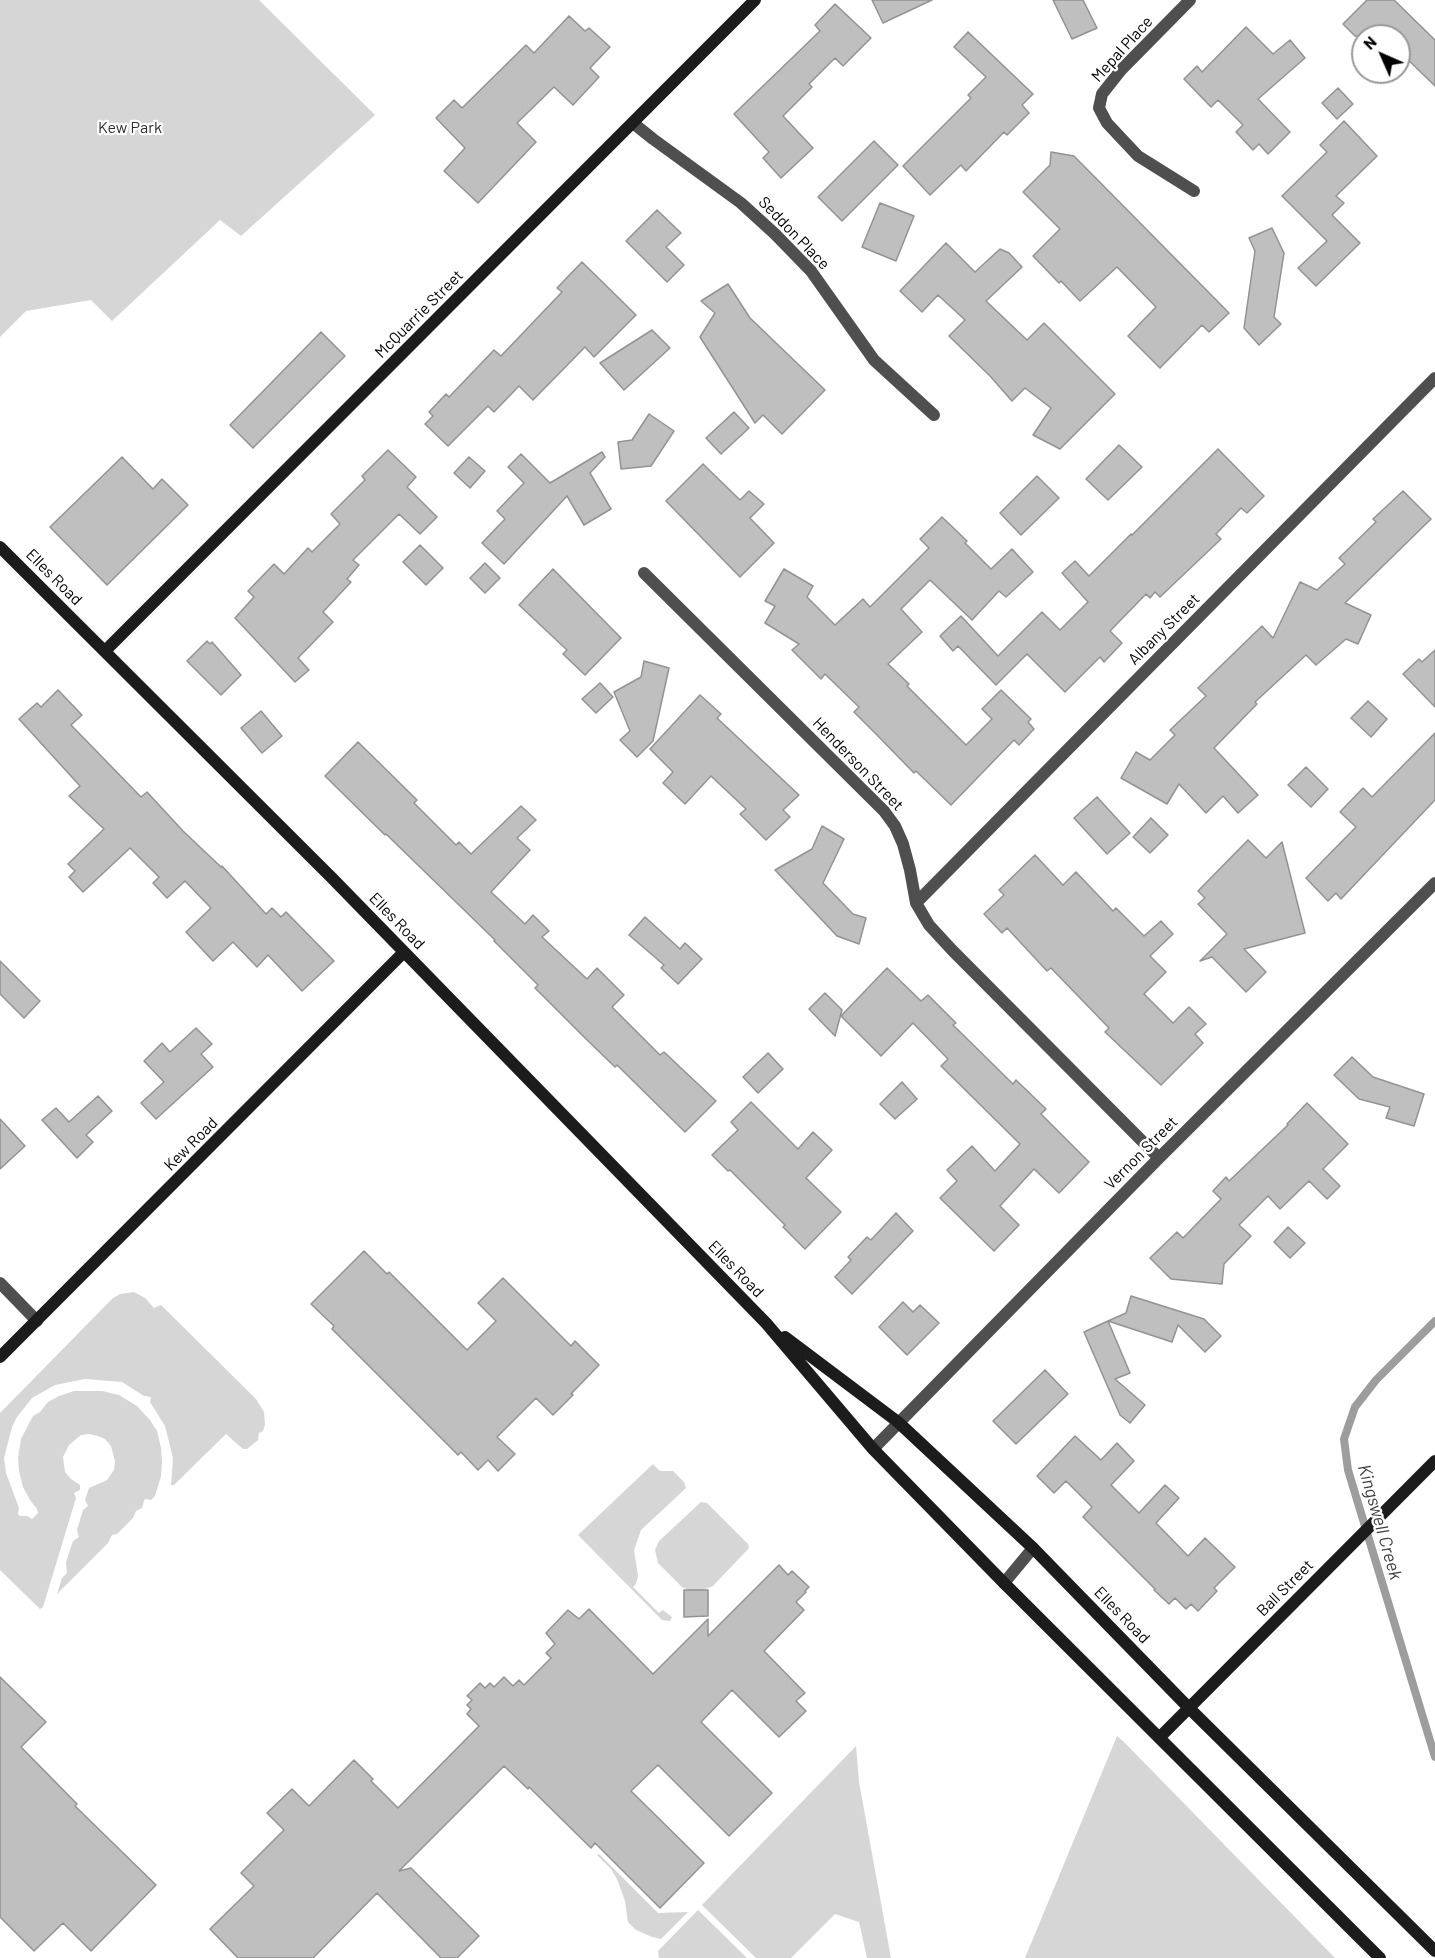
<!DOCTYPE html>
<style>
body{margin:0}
#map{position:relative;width:1435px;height:1958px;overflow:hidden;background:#fff;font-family:Barlow,sans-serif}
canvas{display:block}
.north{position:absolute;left:1351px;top:24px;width:60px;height:60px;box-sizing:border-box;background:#fff;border:2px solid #999;border-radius:50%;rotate:315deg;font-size:16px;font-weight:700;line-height:24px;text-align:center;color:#000}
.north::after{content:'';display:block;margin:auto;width:21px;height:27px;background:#000;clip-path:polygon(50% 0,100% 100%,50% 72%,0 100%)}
</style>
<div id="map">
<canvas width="1435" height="1958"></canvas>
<div class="north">N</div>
</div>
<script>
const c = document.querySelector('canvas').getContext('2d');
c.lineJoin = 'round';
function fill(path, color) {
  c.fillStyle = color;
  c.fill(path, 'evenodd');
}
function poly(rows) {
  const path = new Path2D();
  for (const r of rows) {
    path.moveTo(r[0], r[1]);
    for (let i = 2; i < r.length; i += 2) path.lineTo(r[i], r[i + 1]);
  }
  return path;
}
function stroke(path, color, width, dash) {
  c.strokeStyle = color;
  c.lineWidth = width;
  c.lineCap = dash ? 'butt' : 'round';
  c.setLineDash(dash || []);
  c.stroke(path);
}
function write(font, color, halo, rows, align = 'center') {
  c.font = font + ' Barlow,sans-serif';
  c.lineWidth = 4.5;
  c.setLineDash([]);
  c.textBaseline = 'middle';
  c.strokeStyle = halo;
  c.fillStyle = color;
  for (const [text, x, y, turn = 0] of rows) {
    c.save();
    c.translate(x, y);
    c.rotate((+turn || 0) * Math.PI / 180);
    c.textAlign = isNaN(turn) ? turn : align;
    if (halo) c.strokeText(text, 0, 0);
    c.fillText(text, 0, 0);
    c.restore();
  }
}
fill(poly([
 [0,0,259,0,375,115,241,236,220,220,112,321,91,300,26,311,0,337],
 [134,1292,145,1298,154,1308,161,1305,256,1399,264,1412,265,1425,263,1431,259,1433,258,1440,247,1449,243,1449,226,1434,174,1485,171,1485,173,1459,171,1450,165,1426,150,1402,151,1397,144,1396,122,1382,85,1379,55,1385,32,1398,17,1417,12,1427,4,1458,6,1473,19,1508,18,1514,20,1516,27,1516,32,1519,38,1513,37,1509,30,1500,23,1487,19,1471,18,1458,21,1439,33,1416,40,1412,48,1402,59,1396,74,1391,102,1391,119,1395,137,1406,150,1420,157,1431,161,1448,162,1462,161,1476,155,1496,151,1500,145,1499,144,1501,142,1508,136,1511,133,1518,117,1534,112,1535,108,1543,57,1594,62,1578,67,1573,66,1562,73,1541,79,1537,77,1530,83,1510,88,1506,85,1500,89,1488,107,1480,114,1470,115,1461,111,1446,105,1439,98,1436,89,1434,81,1435,69,1445,63,1457,65,1472,71,1479,80,1485,80,1490,74,1493,76,1498,43,1607,40,1609,0,1570,0,1413,113,1298,120,1294],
 [653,1464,660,1471,673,1471,684,1482,686,1488,641,1530,634,1550,638,1576,636,1584,633,1587,659,1613,663,1610,672,1617,670,1621,662,1620,578,1535],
 [701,1502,707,1503,748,1544,749,1548,713,1586,702,1590,689,1590,682,1587,658,1563,655,1550,659,1541],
 [1117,1736,1124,1742,1335,1958,1025,1958],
 [856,1746,859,1782,891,1958,867,1958,859,1922,835,1914,791,1958,756,1958,702,1905],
 [599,1854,658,1913,688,1912,661,1939,652,1937,636,1930,628,1922,625,1901,617,1879,611,1869,597,1855],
 [698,1910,747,1958,659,1958,658,1951]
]), '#d6d6d6');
stroke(poly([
 [1435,1321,1376,1380,1355,1407,1344,1439,1348,1470,1435,1757]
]), '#9d9d9d', 8);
const building = poly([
 [872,0,932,0,883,23,872,0],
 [1053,0,1083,0,1097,28,1072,39,1053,0],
 [1367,0,1394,0,1435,40,1435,86,1399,51,1399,36,1355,36,1343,24,1367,0],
 [835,4,871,38,843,66,835,58,809,84,812,87,783,116,813,148,781,178,763,158,769,152,734,114,820,31,815,25,835,4],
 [569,16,585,31,589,28,610,47,590,68,599,77,573,105,554,87,517,123,536,142,478,203,444,171,465,148,436,118,454,100,462,108,526,45,534,53,569,16],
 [1246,27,1273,54,1290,40,1305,58,1258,99,1290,132,1268,154,1259,144,1253,150,1236,132,1243,125,1218,100,1211,107,1184,79,1197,66,1202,72,1246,27],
 [968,32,1033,94,1022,105,1029,113,1007,135,1004,132,966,171,961,165,930,195,903,166,971,98,968,95,986,77,954,47,968,32],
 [1338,88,1353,104,1337,119,1322,103,1338,88],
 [1344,121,1377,156,1336,196,1344,203,1332,215,1360,243,1316,286,1298,268,1327,241,1282,196,1327,152,1320,145,1344,121],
 [874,141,898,165,842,221,818,197,874,141],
 [1051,152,1074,156,1229,313,1209,332,1202,325,1160,368,1128,336,1156,307,1117,267,1080,301,1061,281,1059,283,1033,256,1060,229,1023,192,1050,165,1051,152],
 [880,203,914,216,896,261,862,247,880,203],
 [657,210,681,233,666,247,684,265,667,282,626,241,657,210],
 [1272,228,1284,253,1274,317,1281,324,1259,345,1244,328,1255,251,1249,238,1272,228],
 [946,243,975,272,1000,249,1009,253,1022,267,986,301,1027,340,1044,323,1115,394,1060,449,1033,435,1051,408,1025,388,1012,401,990,376,949,336,965,320,938,295,922,312,900,291,946,243],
 [582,262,636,315,594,357,585,347,533,400,519,386,494,412,488,406,448,446,425,424,433,416,429,412,446,394,449,397,494,350,501,356,562,292,557,288,582,262],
 [728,284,750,318,825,390,782,434,763,415,755,423,700,337,715,313,701,301,728,284],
 [652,330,670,348,624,390,600,363,652,330],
 [321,332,345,356,253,448,230,425,321,332],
 [734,412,749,428,721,454,706,438,734,412],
 [649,414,674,431,651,466,621,469,618,442,632,440,649,414],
 [1119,445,1142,467,1108,500,1086,479,1119,445],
 [1218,449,1264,496,1247,513,1241,508,1216,534,1221,539,1160,597,1155,592,1150,598,1146,594,1110,631,1122,643,1104,662,1100,657,1065,692,1027,654,996,685,958,646,953,651,940,636,961,616,998,656,1042,612,1060,630,1088,602,1062,573,1075,561,1089,576,1131,534,1132,535,1218,449],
 [388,450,416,477,407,487,437,517,420,534,399,514,353,560,359,565,347,579,351,582,323,612,333,622,298,658,309,670,295,682,235,618,254,597,248,591,274,564,284,574,308,548,312,552,340,524,331,514,365,480,362,476,388,450],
 [602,452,605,457,590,473,611,509,584,525,567,496,504,564,482,543,505,519,497,511,524,483,508,467,521,454,550,483,602,452],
 [122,457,153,489,162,479,188,505,107,585,50,527,122,457],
 [469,457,485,471,470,488,454,473,469,457],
 [703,464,740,500,749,491,764,504,750,518,774,543,740,577,666,501,703,464],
 [1037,476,1059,498,1021,535,1000,513,1037,476],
 [1403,491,1431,519,1345,603,1371,615,1358,644,1346,639,1316,665,1306,655,1255,702,1257,704,1214,748,1258,795,1238,813,1223,796,1206,813,1179,784,1167,804,1121,778,1136,752,1150,760,1175,735,1170,730,1206,696,1198,688,1262,626,1273,638,1300,582,1317,590,1345,564,1339,558,1376,522,1373,519,1403,491],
 [942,517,967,541,965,543,991,569,1012,549,1033,572,1006,597,999,591,972,620,930,580,901,609,922,632,888,664,909,684,907,686,966,745,992,719,982,709,1001,690,1031,719,1028,722,1034,729,1019,745,1014,740,951,805,916,771,914,773,875,733,854,712,859,707,825,674,821,679,792,650,799,644,765,623,775,606,765,601,784,569,813,586,807,597,835,625,863,599,870,607,929,548,920,539,942,517],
 [420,545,443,568,426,585,403,562,420,545],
 [485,563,500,578,485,593,470,578,485,563],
 [553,569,621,638,585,675,563,654,567,650,519,605,553,569],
 [207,641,210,644,212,642,241,675,221,695,187,661,207,641],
 [1435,650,1435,707,1403,674,1419,659,1422,662,1435,650],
 [644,661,669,668,653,741,637,757,620,740,630,731,614,692,641,677,644,661],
 [600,683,613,697,596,713,582,699,600,683],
 [58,690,82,715,71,725,141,797,147,792,183,831,221,867,222,866,266,914,272,908,281,917,286,912,334,961,302,991,268,955,257,967,233,942,213,961,186,932,211,908,185,881,167,898,153,883,159,877,130,848,83,892,69,877,75,871,68,864,104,829,69,796,80,786,19,719,37,703,41,707,58,690],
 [700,695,721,714,717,718,799,795,783,810,790,817,766,840,740,814,746,809,711,776,685,804,663,783,673,772,650,749,700,695],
 [1368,701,1387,719,1371,737,1351,718,1368,701],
 [261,711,282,736,262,753,241,728,261,711],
 [1435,733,1435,800,1341,899,1336,893,1328,901,1306,878,1356,827,1340,812,1363,788,1372,797,1435,733],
 [358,742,417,800,414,803,456,845,459,842,471,854,521,806,536,820,517,838,530,850,491,892,525,924,533,915,549,931,542,937,587,979,597,968,624,995,612,1007,660,1055,664,1052,716,1101,685,1132,617,1065,615,1067,584,1037,535,988,538,985,494,941,495,940,386,834,385,835,325,776,358,742],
 [1306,767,1328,789,1311,807,1288,785,1306,767],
 [1097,797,1130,833,1107,854,1074,818,1097,797],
 [1151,818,1168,835,1150,853,1133,837,1151,818],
 [822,826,844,839,823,883,853,914,866,918,859,944,837,936,775,870,812,849,822,826],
 [1248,840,1266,858,1282,842,1305,933,1244,949,1266,972,1246,992,1212,957,1200,961,1227,934,1198,904,1205,898,1198,891,1248,840],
 [1035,855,1063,885,1076,872,1113,911,1116,908,1144,936,1161,921,1173,934,1150,956,1166,972,1144,994,1173,1023,1189,1007,1206,1024,1195,1034,1203,1043,1161,1085,1105,1032,1109,1028,1051,968,1047,971,1007,928,1002,933,984,914,1004,895,999,890,1035,855],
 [645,917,680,949,685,943,702,959,678,984,661,968,664,965,629,935,645,917],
 [0,961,40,1001,24,1018,0,994,0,961],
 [887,968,921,1001,928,995,956,1023,953,1025,1013,1084,1016,1080,1046,1109,1041,1114,1089,1162,1059,1193,1034,1169,1000,1206,1019,1225,994,1251,940,1198,957,1181,947,1170,972,1146,995,1171,1020,1144,941,1066,948,1059,913,1023,881,1056,841,1016,887,968],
 [825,993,842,1010,835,1036,809,1009,825,993],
 [196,1028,212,1044,201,1054,213,1067,156,1119,141,1103,164,1082,144,1061,162,1043,170,1052,196,1028],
 [768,1053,783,1069,758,1093,743,1077,768,1053],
 [1352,1057,1373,1077,1424,1094,1414,1126,1386,1118,1390,1107,1359,1099,1334,1075,1352,1057],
 [902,1082,917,1099,895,1119,880,1104,902,1082],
 [98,1096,112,1111,86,1135,93,1142,77,1158,42,1120,56,1108,69,1122,98,1096],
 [751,1102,798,1149,813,1132,832,1150,806,1178,841,1212,805,1249,783,1227,785,1225,730,1170,728,1171,712,1155,738,1130,731,1122,751,1102],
 [1307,1103,1348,1144,1323,1169,1340,1186,1327,1199,1309,1181,1280,1209,1268,1196,1239,1225,1251,1236,1224,1264,1222,1284,1171,1279,1150,1258,1177,1232,1183,1238,1221,1199,1213,1191,1226,1177,1229,1181,1288,1125,1287,1124,1307,1103],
 [0,1119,25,1146,0,1169,0,1119],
 [896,1213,913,1231,852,1294,835,1277,851,1260,848,1257,867,1237,871,1240,896,1213],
 [1288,1227,1305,1243,1290,1258,1274,1242,1288,1227],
 [364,1251,387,1274,389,1272,467,1350,496,1321,478,1303,503,1278,571,1346,575,1341,599,1365,571,1394,573,1395,553,1415,536,1398,497,1437,515,1454,498,1471,488,1460,478,1470,461,1452,458,1455,332,1329,334,1326,311,1304,364,1251],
 [1131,1296,1204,1319,1221,1336,1205,1352,1178,1325,1172,1342,1108,1321,1126,1313,1131,1296],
 [903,1302,913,1312,920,1305,939,1323,907,1355,879,1327,903,1302],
 [1108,1321,1130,1373,1115,1379,1145,1405,1130,1423,1120,1415,1084,1332,1108,1321],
 [1045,1370,1068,1394,1016,1444,993,1421,1045,1370],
 [1075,1436,1101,1460,1117,1443,1134,1461,1111,1485,1139,1513,1165,1485,1179,1498,1156,1523,1188,1556,1205,1538,1235,1567,1214,1588,1217,1591,1198,1611,1191,1604,1186,1609,1175,1598,1169,1604,1154,1590,1155,1589,1083,1517,1092,1507,1066,1481,1054,1493,1037,1476,1075,1436],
 [779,1565,788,1575,792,1571,809,1587,805,1591,806,1592,796,1602,804,1610,764,1651,805,1693,796,1701,806,1711,779,1737,732,1690,701,1722,772,1793,729,1836,658,1765,631,1791,704,1863,660,1908,595,1843,591,1848,529,1787,528,1789,504,1766,399,1871,411,1868,479,1936,457,1958,441,1958,377,1893,313,1958,238,1958,210,1929,254,1886,241,1873,284,1830,267,1813,292,1789,309,1806,354,1760,373,1779,371,1781,398,1808,479,1726,467,1714,471,1709,467,1705,472,1700,467,1696,480,1683,485,1688,490,1683,494,1687,504,1677,513,1686,519,1680,524,1685,551,1658,546,1653,555,1644,546,1633,568,1610,579,1619,589,1609,653,1674,708,1619,708,1636,779,1565],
 [684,1590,708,1590,708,1616,684,1617,684,1590],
 [0,1677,46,1722,21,1747,77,1804,75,1806,156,1885,91,1951,63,1923,34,1951,0,1917,0,1677]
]);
fill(building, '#bfbfbf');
stroke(building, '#939393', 1.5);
stroke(poly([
 [1190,0,1121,70,1102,94,1099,108,1107,123,1138,156,1194,191],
 [633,123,653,139,741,203,775,234,811,271,874,360,934,415],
 [644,573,884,811,895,826,903,844,910,870,916,903,929,925,952,950,1159,1158],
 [916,903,1435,378],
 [0,1283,37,1321],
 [873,1449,1159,1158,1435,883],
 [1004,1583,1033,1548]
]), '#4f4f4f', 12);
stroke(poly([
 [0,547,332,878,766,1323,873,1449,1004,1583,1380,1958],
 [105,651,755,0],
 [785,1337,898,1422,1033,1548,1189,1708,1435,1951],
 [0,1357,404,952],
 [1159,1738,1435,1461]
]), '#1c1c1c', 12);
write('16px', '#000', '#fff', [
 ["Mepal Place",1122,49,-48],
 ["Seddon Place",794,233,46],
 ["McQuarrie Street",419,314,-45],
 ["Elles Road",54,577,45],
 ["Albany Street",1164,629,-45],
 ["Henderson Street",858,764,46],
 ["Elles Road",397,921,46],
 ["Kew Road",191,1144,-45],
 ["Vernon Street",1141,1153,-45],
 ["Elles Road",736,1269,46],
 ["Ball Street",1285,1588,-45],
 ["Elles Road",1122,1615,46]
]);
write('16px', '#2d2d2d', '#fff', [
 ["Kew Park",130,128]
]);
write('italic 18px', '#3e3e3e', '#fff', [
 ["Kingswell Creek",1380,1522,74]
]);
</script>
